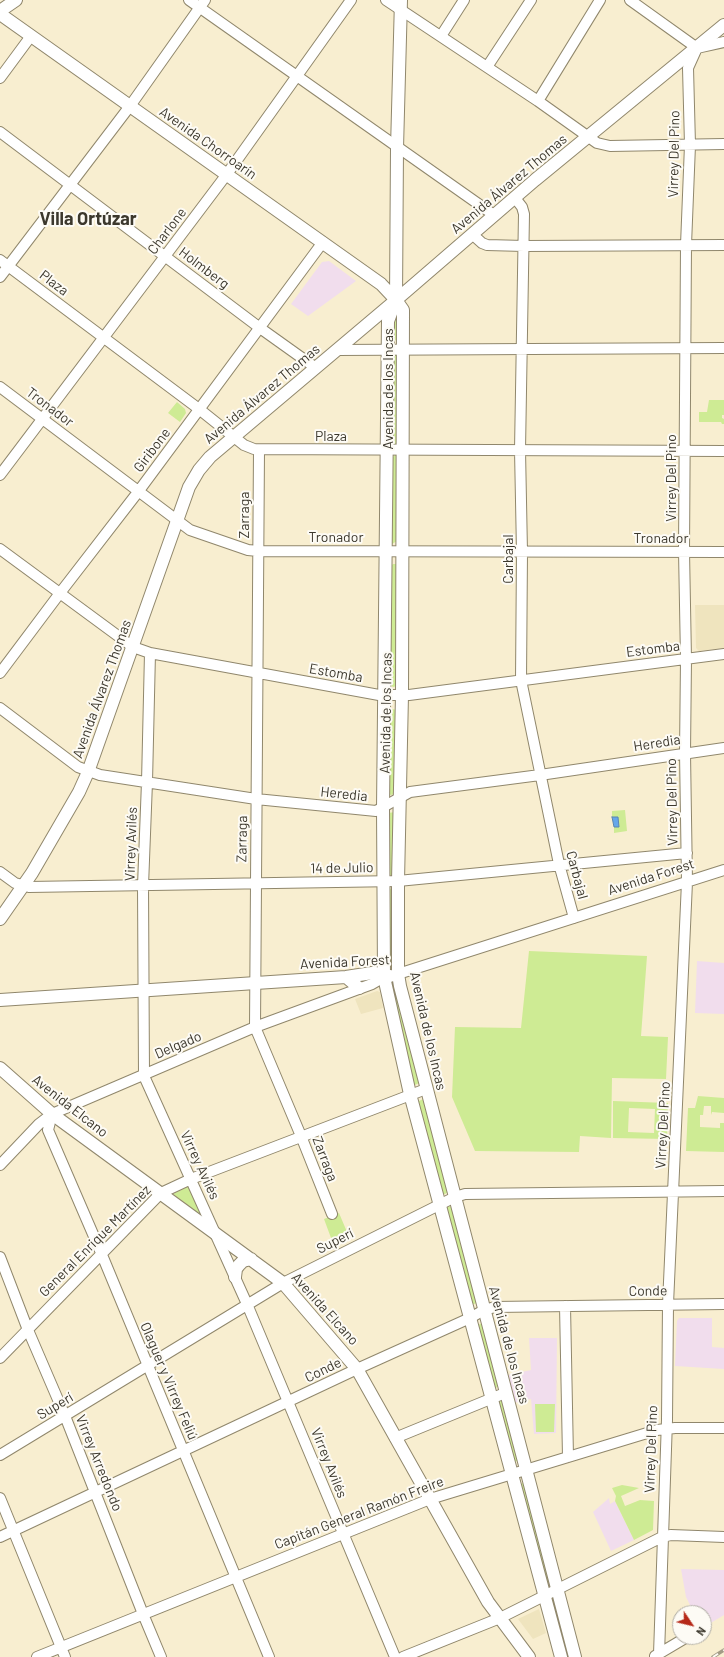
<!DOCTYPE html>
<meta charset="utf-8">
<style>
body{margin:0}
#map{position:relative;width:724px;height:1657px;overflow:hidden;background:#f8eed0;font-family:Barlow,sans-serif}
canvas{display:block}
.north{position:absolute;left:672px;top:1605px;width:40px;height:40px;box-sizing:border-box;background:#fdfbf5;border:1px solid #b0ada5;border-radius:50%;rotate:125deg;font-size:11px;font-weight:700;line-height:16px;text-align:center;color:#3c382d}
.north::after{content:'';display:block;margin:auto;width:14px;height:18px;background:#b62919;clip-path:polygon(50% 0,100% 100%,50% 72%,0 100%)}
</style>
<div id="map">
<canvas width="724" height="1657"></canvas>
<div class="north">N</div>
</div>
<script>
const c = document.querySelector('canvas').getContext('2d');
c.lineJoin = 'round';
function fill(path, color) {
  c.fillStyle = color;
  c.fill(path, 'evenodd');
}
function poly(rows) {
  const path = new Path2D();
  for (const r of rows) {
    path.moveTo(r[0], r[1]);
    for (let i = 2; i < r.length; i += 2) path.lineTo(r[i], r[i + 1]);
  }
  return path;
}
function stroke(path, color, width, dash) {
  c.strokeStyle = color;
  c.lineWidth = width;
  c.lineCap = dash ? 'butt' : 'round';
  c.setLineDash(dash || []);
  c.stroke(path);
}
function write(font, color, halo, rows, align = 'center') {
  c.font = font + ' Barlow,sans-serif';
  c.lineWidth = 4;
  c.setLineDash([]);
  c.textBaseline = 'middle';
  c.strokeStyle = halo;
  c.fillStyle = color;
  for (const [text, x, y, turn = 0] of rows) {
    c.save();
    c.translate(x, y);
    c.rotate((+turn || 0) * Math.PI / 180);
    c.textAlign = isNaN(turn) ? turn : align;
    if (halo) c.strokeText(text, 0, 0);
    c.fillText(text, 0, 0);
    c.restore();
  }
}
fill(poly([
 [695,605,724,605,724,648,699,651,696,648],
 [377,991,380,992,383,1008,361,1014,355,999],
 [539,1609,546,1633,533,1639,518,1619]
]), '#efe4be');
fill(poly([
 [329,261,356,281,308,316,291,304,322,262],
 [697,961,724,963,724,1014,695,1013],
 [679,1318,712,1318,712,1347,724,1348,724,1369,675,1366,677,1321],
 [529,1338,557,1338,556,1433,534,1434,531,1399,514,1403,508,1375,531,1370],
 [609,1498,610,1504,615,1501,634,1540,611,1551,593,1512],
 [681,1569,724,1570,724,1615,704,1627,704,1613,694,1613,686,1597]
]), '#f1dded');
fill(poly([
 [399,313,398,340,397,341,393,339,393,315],
 [394,355,398,355,397,445,392,443],
 [709,400,724,400,724,415,722,415,722,418,724,419,724,424,722,424,721,422,699,422,699,412,707,412],
 [177,402,185,409,186,413,180,422,168,413],
 [396,454,398,455,397,541,392,544,389,542,392,458],
 [393,564,396,564,396,567,397,686,393,687,389,684,390,567],
 [392,709,397,710,396,793,391,795,388,794,390,714],
 [625,810,627,831,614,833,614,827,619,827,618,817,612,817,612,811],
 [397,812,395,875,385,875,387,813],
 [392,888,395,890,394,964,392,965,389,964,388,891],
 [529,951,647,956,641,1036,668,1037,666,1079,612,1078,611,1138,580,1136,579,1152,475,1151,452,1097,455,1027,521,1028],
 [394,987,396,987,419,1083,415,1085,411,1084,392,988],
 [698,1096,724,1098,724,1113,712,1112,711,1115,711,1106,704,1106,703,1115,700,1115,700,1127,720,1128,720,1123,724,1123,724,1152,686,1151,688,1108,695,1108],
 [423,1099,448,1192,445,1194,442,1194,417,1102],
 [613,1101,668,1103,667,1139,613,1138],
 [629,1108,655,1109,654,1133,628,1132],
 [189,1186,201,1215,173,1194],
 [448,1206,452,1207,477,1303,471,1305,445,1208],
 [339,1213,350,1239,334,1246,324,1219],
 [482,1323,499,1385,496,1388,491,1387,476,1326],
 [501,1400,503,1402,518,1460,517,1461,514,1462,498,1402],
 [535,1404,555,1404,554,1432,536,1432],
 [524,1482,552,1580,546,1584,520,1485],
 [622,1485,639,1488,621,1496,625,1506,640,1500,654,1501,653,1530,634,1540,615,1501,616,1496,612,1488],
 [554,1602,557,1603,572,1657,566,1657,551,1604]
]), '#ceeb94');
const water = poly([
 [612,817,618,817,619,827,614,827,612,817]
]);
fill(water, '#66a7ea');
stroke(water, '#5986b1', 1);
const minor = poly([
 [189,0,494,215],
 [386,0,538,101,597,143,610,146,724,144],
 [630,0,697,48,724,42],
 [441,36,464,0],
 [487,67,531,0],
 [0,78,31,36],
 [538,101,600,0],
 [0,132,260,328,316,368],
 [515,198,522,207,524,214,520,450,522,552,521,680,559,864,574,918],
 [472,234,482,243,487,245,524,246,724,245],
 [0,260,199,409,244,445,254,449,724,451],
 [0,277,130,106,205,0],
 [337,350,724,348],
 [0,387,190,530,248,550,258,551,724,552],
 [259,450,255,1027,301,1136,332,1214],
 [0,475,227,174,351,0],
 [0,549,133,647,150,653,379,695,409,695,724,654],
 [150,653,147,782,143,886,144,1076,247,1304,395,1657],
 [0,673,60,593,138,492,323,242],
 [0,708,78,767,100,775,256,799,376,811,410,792,540,775,724,748],
 [0,872,15,883,29,887,398,881,687,853],
 [398,974,724,870],
 [52,1114,48,1130,102,1255,269,1657],
 [0,1165,39,1124,52,1114,255,1027,372,984,384,977],
 [0,1257,28,1330,65,1416,143,1614,161,1657],
 [565,1306,568,1457],
 [0,1358,161,1193,191,1179,426,1089],
 [395,1438,505,1393],
 [0,1455,283,1283,455,1197,465,1194,724,1191],
 [0,1498,65,1657],
 [0,1537,357,1369,470,1318,484,1310,495,1307,724,1304],
 [659,1654,667,1420,668,1304,687,882,685,753,686,659,684,551,686,245,690,145,688,68,697,48],
 [655,1656,687,1637],
 [37,1657,430,1499,657,1430,675,1428,724,1428],
 [403,1657,500,1618,662,1537,671,1535,724,1537]
]);
const major = poly([
 [401,0,397,148,396,300,388,321,383,808,384,977,410,1094,561,1657],
 [0,11,16,0],
 [0,14,381,284,396,300,403,310,402,695,398,881,398,974,400,986,575,1657],
 [0,919,32,873,79,792,88,772,189,487,199,470,210,457,396,300,535,180,724,25],
 [346,977,359,988],
 [0,1000,346,977,372,973,376,973,384,977,390,976],
 [0,1068,52,1114,283,1283,357,1369,488,1602,529,1657],
 [235,1277,236,1269,239,1265,243,1261,251,1259]
]);
stroke(minor, '#90876c', 12);
stroke(major, '#90876c', 14);
stroke(minor, '#fff', 10);
stroke(major, '#fff', 12);
const rail = poly([
 [713,1657,724,1650]
]);
stroke(rail, '#a39b86', 3.5);
stroke(rail, '#fdfbf5', 2, [6]);
write('14px', '#3c382d', '#fdfbf5', [
 ["Avenida Chorroarín",208,143,35],
 ["Virrey Del Pino",674,154,-89],
 ["Avenida Álvarez Thomas",509,184,-40],
 ["Charlone",167,231,-53],
 ["Holmberg",204,268,37],
 ["Plaza",54,283,37],
 ["Avenida de los Incas",388,389,-90],
 ["Avenida Álvarez Thomas",262,394,-40],
 ["Tronador",50,407,37],
 ["Plaza",331,436],
 ["Giribone",152,450,-53],
 ["Virrey Del Pino",671,478,-90],
 ["Zarraga",244,515,-90],
 ["Tronador",336,537],
 ["Tronador",661,538],
 ["Carbajal",508,559,-90],
 ["Estomba",653,649,-7],
 ["Estomba",336,673,10],
 ["Avenida Álvarez Thomas",102,689,-70],
 ["Avenida de los Incas",386,713,-89],
 ["Heredia",657,743,-9],
 ["Heredia",344,794,6],
 ["Virrey Del Pino",672,802,-91],
 ["Zarraga",242,839,-89],
 ["Virrey Avilés",131,844,-88],
 ["14 de Julio",342,868,-1],
 ["Carbajal",577,875,75],
 ["Avenida Forest",651,877,-18],
 ["Avenida Forest",345,962,-3],
 ["Avenida de los Incas",428,1031,77],
 ["Delgado",178,1045,-23],
 ["Avenida Elcano",70,1106,38],
 ["Virrey Del Pino",663,1125,-87],
 ["Zarraga",325,1159,69],
 ["Virrey Avilés",200,1165,65],
 ["General Enrique Martínez",95,1241,-45],
 ["Superí",335,1241,-27],
 ["Conde",648,1291,-1],
 ["Avenida Elcano",325,1309,48],
 ["Avenida de los Incas",509,1345,75],
 ["Conde",323,1370,-26],
 ["Olaguer y Virrey Feliú",169,1381,67],
 ["Superí",55,1406,-31],
 ["Virrey Del Pino",651,1449,-88],
 ["Virrey Arredondo",99,1463,68],
 ["Virrey Avilés",329,1463,68],
 ["Capitán General Ramón Freire",359,1513,-21]
]);
write('bold 18px', '#3c382d', '#fdfbf5', [
 ["Villa Ortúzar",88,219]
]);
</script>
